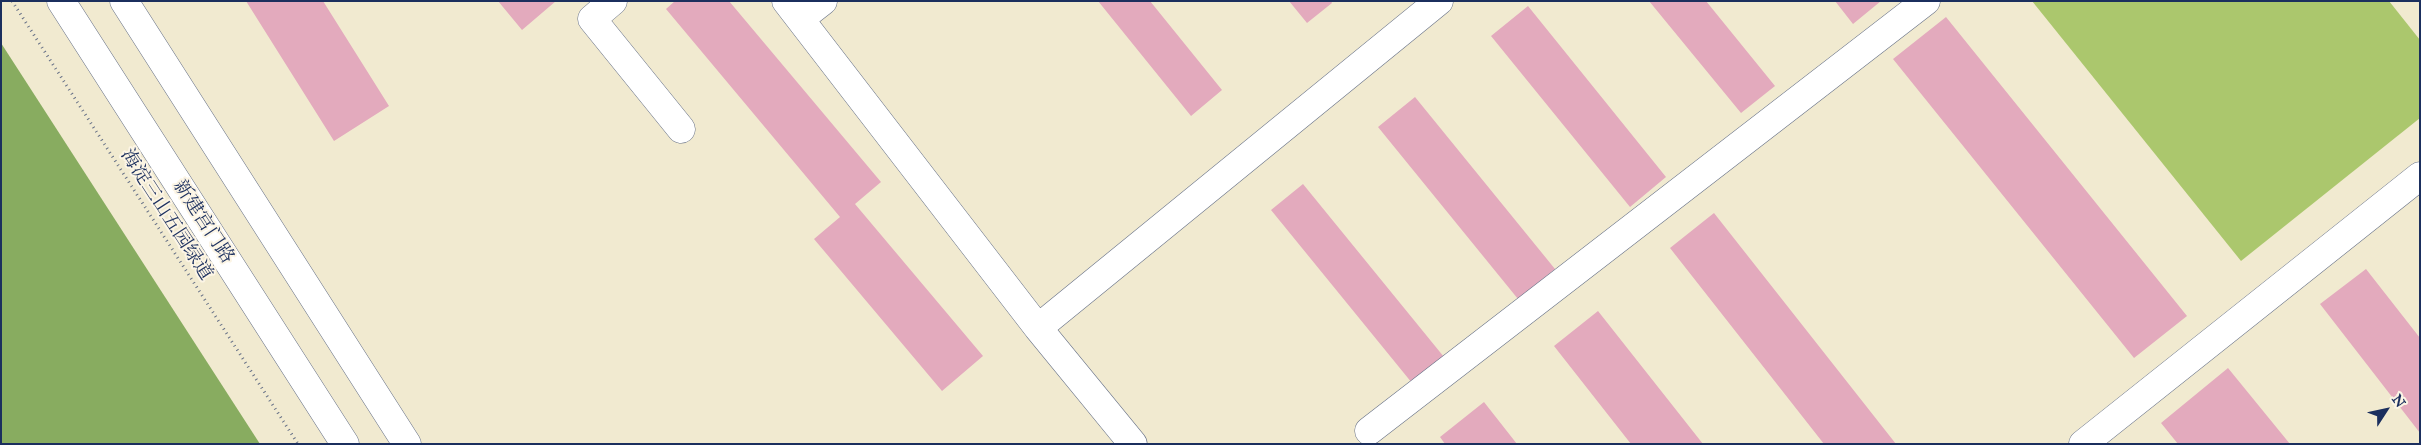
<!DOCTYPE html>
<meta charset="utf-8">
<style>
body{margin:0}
#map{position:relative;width:2421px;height:445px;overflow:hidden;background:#f1ead0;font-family:"IM FELL Great Primer",serif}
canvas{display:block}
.frame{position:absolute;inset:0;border:2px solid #1b2f5e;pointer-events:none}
.north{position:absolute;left:2361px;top:385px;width:50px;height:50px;-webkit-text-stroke:4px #fcf5e5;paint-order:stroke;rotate:55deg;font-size:14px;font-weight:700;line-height:20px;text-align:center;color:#1b2f5e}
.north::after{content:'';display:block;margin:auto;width:18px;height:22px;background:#1b2f5e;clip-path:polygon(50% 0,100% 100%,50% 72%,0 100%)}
</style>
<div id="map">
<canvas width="2421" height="445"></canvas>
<div class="frame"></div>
<div class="north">N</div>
</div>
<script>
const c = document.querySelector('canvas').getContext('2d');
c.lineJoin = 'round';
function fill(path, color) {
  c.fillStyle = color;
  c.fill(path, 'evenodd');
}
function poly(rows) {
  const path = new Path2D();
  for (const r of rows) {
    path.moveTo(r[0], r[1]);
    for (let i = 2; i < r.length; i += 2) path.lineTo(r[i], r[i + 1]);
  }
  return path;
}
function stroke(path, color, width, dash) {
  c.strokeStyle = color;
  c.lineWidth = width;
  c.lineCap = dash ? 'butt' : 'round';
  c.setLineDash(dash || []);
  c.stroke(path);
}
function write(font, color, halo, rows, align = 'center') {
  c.font = font + ' "IM FELL Great Primer","Noto Serif SC",serif';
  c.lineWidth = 4;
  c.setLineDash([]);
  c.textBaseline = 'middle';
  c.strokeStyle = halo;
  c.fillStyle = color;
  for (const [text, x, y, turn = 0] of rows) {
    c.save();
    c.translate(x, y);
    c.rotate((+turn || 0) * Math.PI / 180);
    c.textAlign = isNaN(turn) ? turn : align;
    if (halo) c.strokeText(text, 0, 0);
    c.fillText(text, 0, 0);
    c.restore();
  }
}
fill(poly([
 [2032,1,2389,1,2420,40,2420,118,2241,261]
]), '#abc76d');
fill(poly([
 [1,43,260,444,1,444]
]), '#88ac60');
fill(poly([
 [246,1,323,1,389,106,334,141],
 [498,1,556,1,522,30],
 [675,1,729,1,881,182,855,204,983,356,942,391,814,239,840,217,666,9],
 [1098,1,1150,1,1222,90,1191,116],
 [1289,1,1331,1,1332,3,1307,23],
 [1649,1,1706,1,1775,86,1741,113],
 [1835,1,1881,1,1853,24],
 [1528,6,1666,177,1630,207,1491,36],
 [1946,17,2187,316,2134,358,1893,59],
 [1415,97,1555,269,1518,299,1378,127],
 [1303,184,1444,357,1412,383,1271,210],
 [1714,213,1896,444,1824,444,1670,248],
 [2366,269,2420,338,2420,433,2320,304],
 [1598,311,1703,444,1631,444,1554,346],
 [2228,368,2290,444,2178,444,2161,423],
 [1484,402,1517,444,1445,444,1440,437]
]), '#e3aabd');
const minor = poly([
 [61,1,345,444],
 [124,1,407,444],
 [613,1,592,19,681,129],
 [786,1,1038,328,1133,444],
 [800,19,823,1],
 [1038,328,1439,1],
 [1369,431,1926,1],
 [2083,444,2420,176]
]);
stroke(minor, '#667086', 29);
stroke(poly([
 [12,1,298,444]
]), '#667086', 3, [1, 4]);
stroke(minor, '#fff', 28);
write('19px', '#1b2f5e', '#fcf5e5', [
 ["海淀三山五园绿道",166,215,57],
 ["新建宫门路",203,222,57]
]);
</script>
